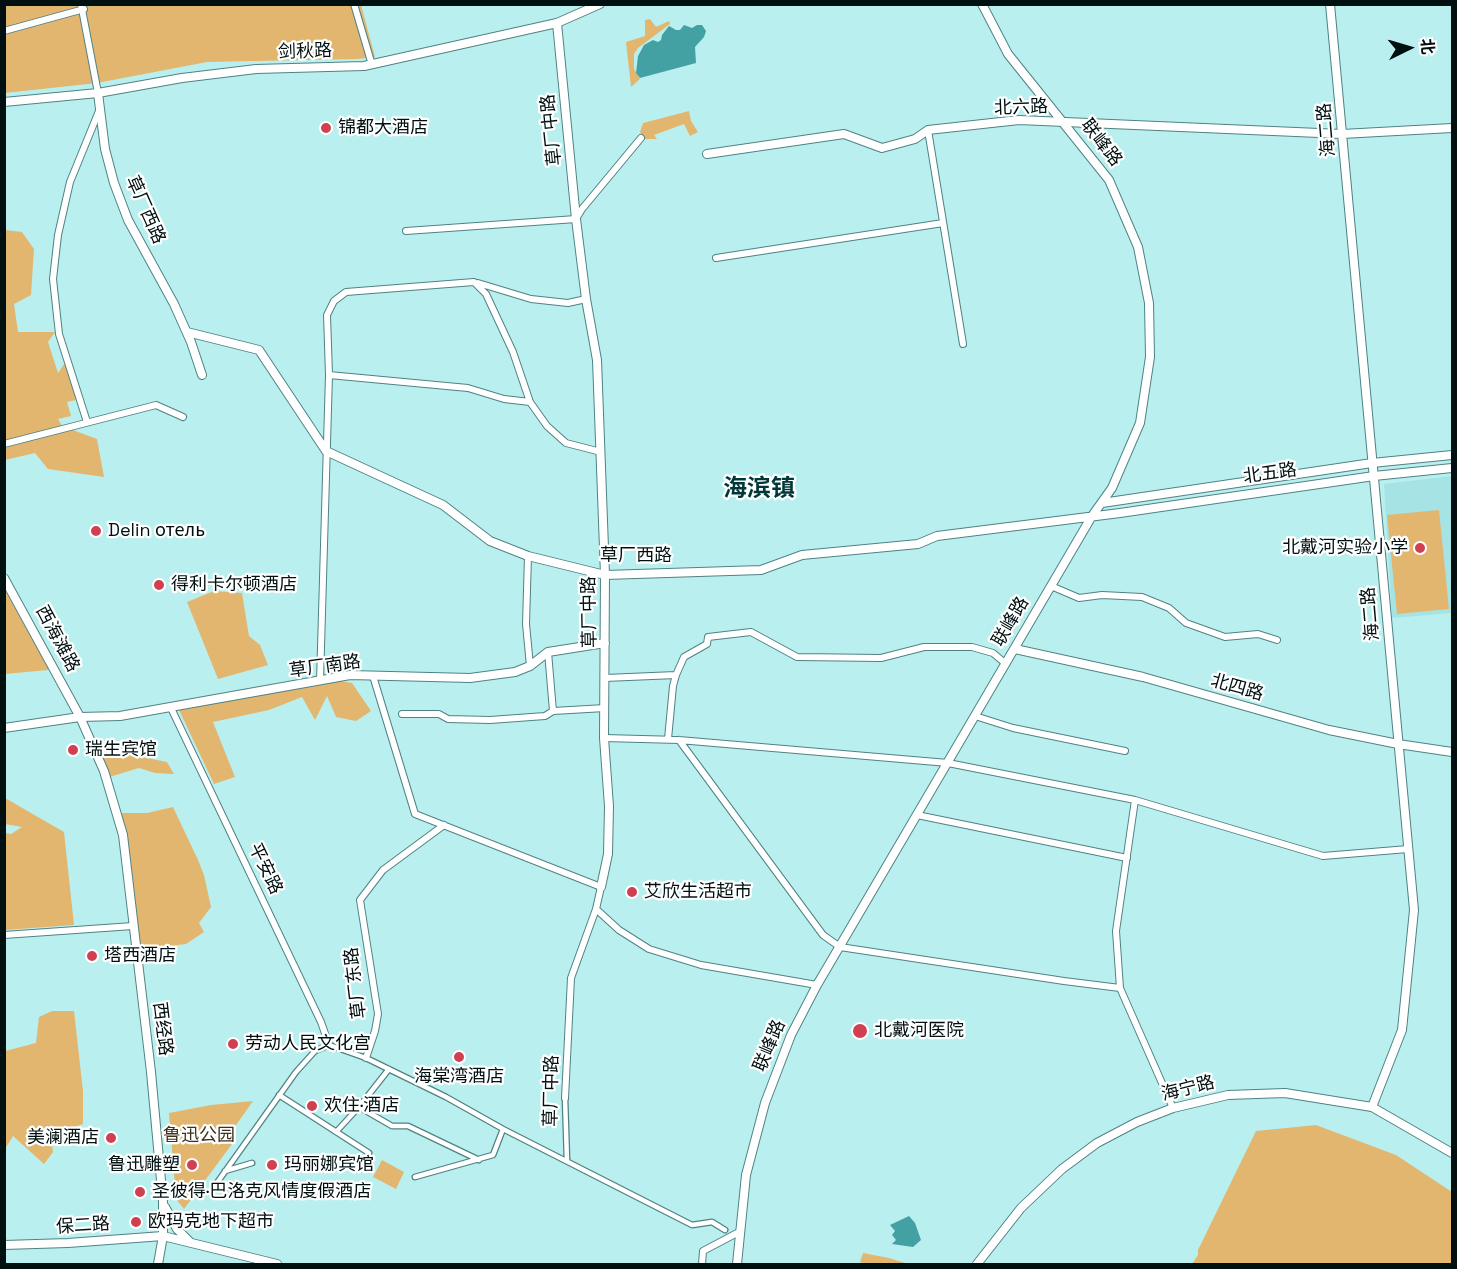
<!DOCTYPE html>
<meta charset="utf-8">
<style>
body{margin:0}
#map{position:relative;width:1457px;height:1269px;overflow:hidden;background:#baeff0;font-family:"Space Grotesk","Noto Sans SC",sans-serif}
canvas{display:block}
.frame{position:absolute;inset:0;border:6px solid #000f10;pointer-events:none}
.north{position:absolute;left:1379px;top:18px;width:60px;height:60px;-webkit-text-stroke:4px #fff;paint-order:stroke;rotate:85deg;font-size:16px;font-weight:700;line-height:24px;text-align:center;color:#000f10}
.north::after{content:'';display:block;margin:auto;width:21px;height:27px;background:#000f10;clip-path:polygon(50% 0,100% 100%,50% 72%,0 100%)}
</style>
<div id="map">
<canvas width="1457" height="1269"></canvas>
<div class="frame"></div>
<div class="north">北</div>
</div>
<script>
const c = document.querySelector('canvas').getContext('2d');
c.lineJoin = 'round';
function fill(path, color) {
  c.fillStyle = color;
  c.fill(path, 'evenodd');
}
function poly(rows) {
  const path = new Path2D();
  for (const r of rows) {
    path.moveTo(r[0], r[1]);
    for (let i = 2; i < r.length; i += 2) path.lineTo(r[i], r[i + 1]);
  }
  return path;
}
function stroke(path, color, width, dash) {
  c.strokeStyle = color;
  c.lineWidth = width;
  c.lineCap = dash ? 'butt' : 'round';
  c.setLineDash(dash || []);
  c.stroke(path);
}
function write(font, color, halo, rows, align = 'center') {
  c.font = font + ' "Space Grotesk","Noto Sans SC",sans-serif';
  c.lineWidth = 4.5;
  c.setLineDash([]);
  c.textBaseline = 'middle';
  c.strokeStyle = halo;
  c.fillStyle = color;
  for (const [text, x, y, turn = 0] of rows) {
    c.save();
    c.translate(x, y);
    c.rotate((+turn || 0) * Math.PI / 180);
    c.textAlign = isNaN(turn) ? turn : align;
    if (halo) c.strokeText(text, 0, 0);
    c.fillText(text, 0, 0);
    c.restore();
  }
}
fill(poly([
 [1452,476,1452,613,1392,618,1384,484]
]), '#a5e3e5');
fill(poly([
 [5,5,361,5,375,57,358,59,207,62,97,83,5,93],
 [650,19,656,27,669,21,670,24,638,48,634,54,634,69,640,79,631,87,626,42,645,36,645,20],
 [689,111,691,121,698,132,690,136,684,124,654,135,657,139,645,139,640,132,643,123],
 [5,230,22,232,34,249,31,295,14,304,18,332,55,332,48,342,58,373,69,357,76,400,67,402,71,416,58,419,62,426,97,439,104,477,48,469,35,453,5,460],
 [1439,510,1449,609,1397,614,1387,515],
 [4,583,50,668,48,670,5,674],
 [214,591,242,593,249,636,260,645,268,665,218,679,187,602],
 [341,681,352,683,371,711,356,721,336,717,327,696,315,720,302,697,269,710,213,722,235,777,214,784,179,710],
 [122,753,167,762,174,774,155,773,139,768,106,778,99,759],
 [5,798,64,832,74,925,5,930,5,833,11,834,22,827,5,824],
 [173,807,198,860,204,875,211,907,199,923,204,932,186,944,161,947,137,944,122,813,147,813],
 [52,1011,74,1011,83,1091,83,1124,51,1135,53,1152,44,1164,13,1136,5,1149,5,1051,36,1043,39,1017],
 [253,1101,227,1138,232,1144,184,1209,176,1199,169,1113,211,1105],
 [1316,1125,1396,1155,1452,1192,1452,1264,1192,1264,1198,1255,1198,1250,1256,1131],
 [382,1160,404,1172,396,1189,373,1177],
 [863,1253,889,1258,908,1264,866,1264,860,1262]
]), '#e3b670');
fill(poly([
 [684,25,692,28,697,25,702,25,706,31,704,37,695,47,696,63,640,78,636,73,638,56,644,45,653,40,658,42,661,40,662,35,669,26,676,30,680,30],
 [909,1216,915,1223,921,1240,913,1247,892,1244,896,1240,892,1235,895,1231,890,1225]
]), '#43a1a4');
const pedestrian = poly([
 [279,1095,369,1153],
 [565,1098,567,1161],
 [359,1107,389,1069],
 [336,1132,359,1107,392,1126,408,1126,479,1160],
 [225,1171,252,1163],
 [415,1177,493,1155,503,1129],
 [214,1187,296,1072,315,1051,329,1045,366,1058,446,1097,503,1129,692,1225,712,1222,725,1230]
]);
const minor = poly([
 [81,4,98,93],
 [354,4,372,65],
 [4,31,84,9],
 [928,130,963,344],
 [406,231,576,219,582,209,641,138],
 [716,258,943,223],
 [478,283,531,299,568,303,586,299],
 [329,375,468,388,504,399,530,402],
 [87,422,59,334,53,279,58,235,70,182,99,111],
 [4,444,156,405,183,417],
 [528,556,526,624,530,666],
 [1051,586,1079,598,1102,595,1142,597,1169,608,1186,623,1225,637,1258,634,1277,640],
 [548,652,553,711],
 [373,676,415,814,601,887,596,909,571,978,565,1098],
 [605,678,676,675],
 [320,681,329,375,327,315,334,301,346,292,474,282,486,294,513,352,530,402,547,426,566,443,601,452],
 [171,708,321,1022,329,1045],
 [402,714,439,714,448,719,490,720,545,716,553,711,605,708],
 [975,716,1013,728,1125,751],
 [604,738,679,740,948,763,1135,800,1323,856,1408,849],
 [668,739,673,686,676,675,684,657,707,644,708,637,751,632,797,657,881,658,924,647,972,647,993,653,1006,664],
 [679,740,823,935,840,947,1064,981,1120,988],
 [1135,800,1116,931,1120,988,1173,1108],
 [917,815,1127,858],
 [596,909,619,930,649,949,701,965,817,985],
 [4,935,133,926],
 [366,1058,375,1031,378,1014,360,900,383,870,444,825],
 [702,1264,703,1251,739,1232]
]);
const tertiary = poly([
 [1330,4,1414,910,1402,1030,1372,1107],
 [557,23,576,219,586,299,597,360,605,575,604,738,609,806,608,854,601,887],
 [707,154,844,134,882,148,915,139,928,130,1019,120,1342,134,1452,128],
 [1015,649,1143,677,1329,730,1398,744,1452,752],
 [80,717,120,716,350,675,470,678,515,672,530,666,548,652,605,643],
 [4,1245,68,1243,163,1236]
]);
const secondary = poly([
 [98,93,105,149,114,183,128,220,174,304,191,342,202,375],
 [4,102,98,93,182,78,256,69,364,66,557,23,600,4],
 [187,332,259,350,326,451,443,505,490,541,528,556,605,575,761,570,802,555,918,544,937,536,1120,513,1374,476,1452,468],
 [1102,503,1372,463,1452,455],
 [4,578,80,717,104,771,123,835,151,1072,163,1202,163,1236,158,1264],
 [4,728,80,717],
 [165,1207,177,1229,190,1242],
 [163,1236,277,1264],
 [737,1264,746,1175,765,1103,791,1035,817,985,1092,516,1112,488,1140,423,1150,357,1149,303,1138,247,1109,180,1008,54,982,4],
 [977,1264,1021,1208,1062,1169,1097,1143,1137,1122,1173,1108,1228,1095,1285,1093,1372,1107,1452,1153]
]);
stroke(pedestrian, '#508283', 7);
stroke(minor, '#508283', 8);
stroke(tertiary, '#508283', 10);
stroke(secondary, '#508283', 10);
stroke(pedestrian, '#fff', 4.5);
stroke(minor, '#fff', 6);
stroke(tertiary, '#fff', 8);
stroke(secondary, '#fff', 8);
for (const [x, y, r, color] of [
 [326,128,6,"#d04050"],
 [96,531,6,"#d04050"],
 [1420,548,6,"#d04050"],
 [159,585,6,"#d04050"],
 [73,750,6,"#d04050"],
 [632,892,6,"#d04050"],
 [92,956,6,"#d04050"],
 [860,1031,8,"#d04050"],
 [233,1044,6,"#d04050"],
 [459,1057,6,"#d04050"],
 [312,1106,6,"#d04050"],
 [111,1138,6,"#d04050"],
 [192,1165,6,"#d04050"],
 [272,1165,6,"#d04050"],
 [140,1192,6,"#d04050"],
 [136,1222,6,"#d04050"]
]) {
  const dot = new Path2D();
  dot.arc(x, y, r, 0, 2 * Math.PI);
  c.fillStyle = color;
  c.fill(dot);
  stroke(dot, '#fff', 2);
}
write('18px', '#000f10', '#fff', [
 ["剑秋路",305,52,-2],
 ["北六路",1021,108,-2],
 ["草厂中路",552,130,-96],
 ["海二路",1327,130,-95],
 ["联峰路",1101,143,52],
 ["草厂西路",145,210,66],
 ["北五路",1270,474,-8],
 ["草厂西路",636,556],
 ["草厂中路",590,612,-91],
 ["海二路",1371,614,-95],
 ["联峰路",1011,622,-60],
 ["西海滩路",57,639,62],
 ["草厂南路",325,667,-8],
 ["北四路",1237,688,16],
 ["平安路",265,869,64],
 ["草厂东路",356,983,-97],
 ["西经路",162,1029,83],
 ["联峰路",770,1046,-67],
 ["海宁路",1188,1089,-14],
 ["草厂中路",552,1091,-89],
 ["保二路",83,1226,-4]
]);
write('18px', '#000f10', '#fff', [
 ["锦都大酒店",338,128],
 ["Delin отель",108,531],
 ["北戴河实验小学",1408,548,"right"],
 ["得利卡尔顿酒店",171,585],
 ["瑞生宾馆",85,750],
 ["艾欣生活超市",644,892],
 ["塔西酒店",104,956],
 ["北戴河医院",874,1031],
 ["劳动人民文化宫",245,1044],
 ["海棠湾酒店",459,1077,"center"],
 ["欢住·酒店",324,1106],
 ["美澜酒店",99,1138,"right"],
 ["鲁迅雕塑",180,1165,"right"],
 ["玛丽娜宾馆",284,1165],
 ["圣彼得·巴洛克风情度假酒店",152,1192],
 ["欧玛克地下超市",148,1222]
], 'left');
write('18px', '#3d311e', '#fff', [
 ["鲁迅公园",199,1136]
]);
write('bold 24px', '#003739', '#fff', [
 ["海滨镇",759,489]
]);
</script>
